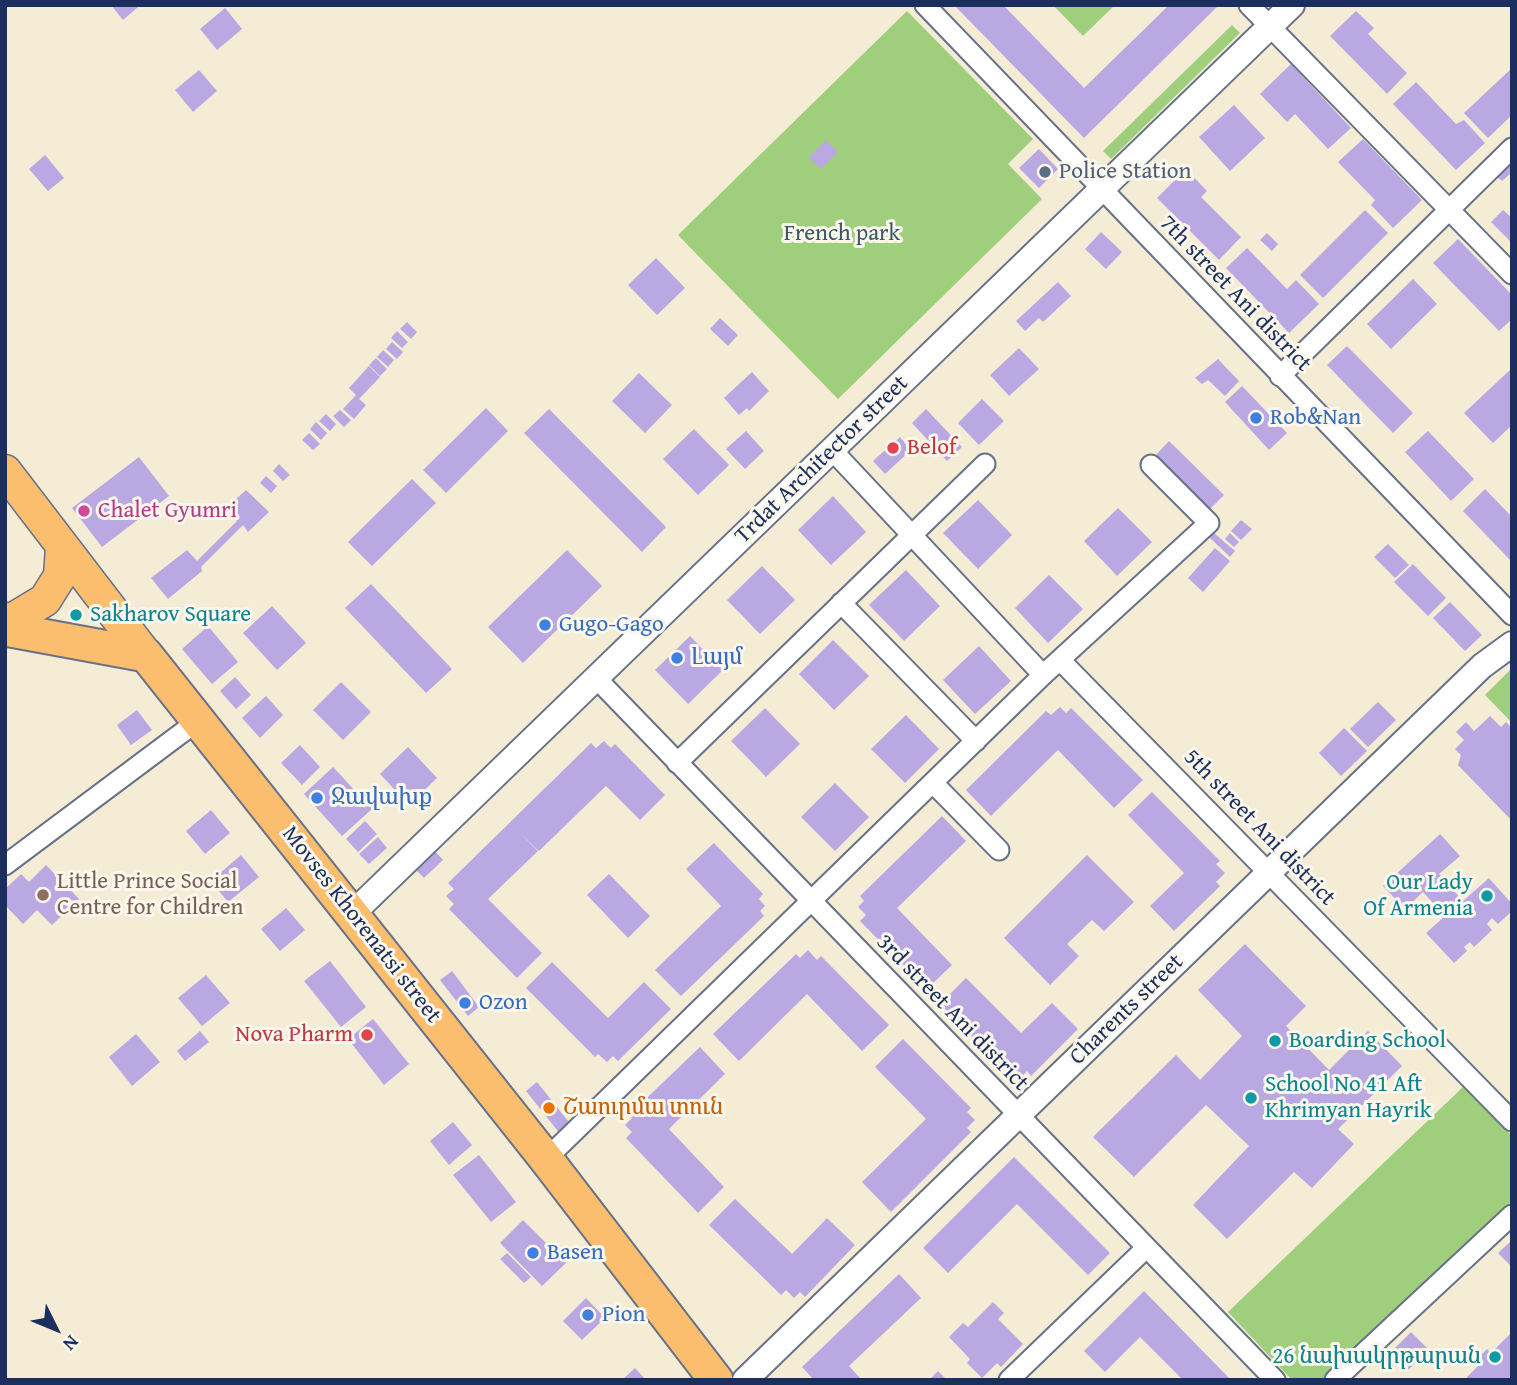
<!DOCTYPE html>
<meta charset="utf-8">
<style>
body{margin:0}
#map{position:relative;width:1517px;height:1385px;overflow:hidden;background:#f5ecd6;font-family:"Gentium Book Plus",serif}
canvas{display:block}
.frame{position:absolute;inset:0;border:7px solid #1b2f5e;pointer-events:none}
.north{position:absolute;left:21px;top:1294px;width:70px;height:70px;-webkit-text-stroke:5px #fbf7ec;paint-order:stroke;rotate:133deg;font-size:19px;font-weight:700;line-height:28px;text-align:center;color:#1b2f5e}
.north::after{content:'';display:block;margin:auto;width:24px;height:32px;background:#1b2f5e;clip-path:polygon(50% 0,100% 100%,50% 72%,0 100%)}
</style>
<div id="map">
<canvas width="1517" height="1385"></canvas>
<div class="frame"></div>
<div class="north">N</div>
</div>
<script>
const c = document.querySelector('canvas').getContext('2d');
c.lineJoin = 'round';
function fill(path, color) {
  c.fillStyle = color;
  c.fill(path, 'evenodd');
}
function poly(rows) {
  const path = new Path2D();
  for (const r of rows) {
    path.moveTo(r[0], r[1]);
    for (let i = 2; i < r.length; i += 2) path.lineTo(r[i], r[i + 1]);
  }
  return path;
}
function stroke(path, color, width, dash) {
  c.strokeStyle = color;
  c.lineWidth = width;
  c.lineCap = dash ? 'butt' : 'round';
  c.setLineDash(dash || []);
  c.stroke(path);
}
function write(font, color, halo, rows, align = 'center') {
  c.font = font + ' "Gentium Book Plus","Noto Serif Armenian",serif';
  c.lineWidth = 6;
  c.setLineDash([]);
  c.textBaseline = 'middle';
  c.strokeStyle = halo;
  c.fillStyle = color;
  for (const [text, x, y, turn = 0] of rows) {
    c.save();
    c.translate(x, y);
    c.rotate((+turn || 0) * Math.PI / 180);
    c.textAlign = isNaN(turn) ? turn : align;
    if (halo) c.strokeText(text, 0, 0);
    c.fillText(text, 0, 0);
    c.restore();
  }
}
fill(poly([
 [1053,5,1115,5,1083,36],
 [907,11,1033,139,1008,164,1042,199,838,399,678,235],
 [1232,25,1240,33,1111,159,1103,151],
 [1512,668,1512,723,1485,695],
 [1464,1086,1512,1136,1512,1201,1324,1380,1292,1380,1228,1312]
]), '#9fce7c');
fill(poly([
 [111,5,136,5,138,7,123,20],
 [954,5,1003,5,1084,88,1169,5,1219,5,1084,138],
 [225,8,242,29,217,50,200,29],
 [1356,11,1374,28,1368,34,1407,73,1387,94,1330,36],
 [1291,64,1351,128,1328,149,1295,114,1287,122,1260,94],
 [1512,68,1512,115,1488,138,1464,113],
 [199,70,217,91,193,112,175,90],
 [1416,82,1456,124,1464,120,1485,143,1456,170,1393,104],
 [1234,105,1265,138,1230,171,1199,137],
 [1363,139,1422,200,1393,228,1371,205,1375,200,1338,162],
 [826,140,838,152,821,169,809,157],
 [1039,149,1058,169,1039,188,1019,168],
 [45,155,64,178,48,191,29,169],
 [1506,162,1512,167,1512,172,1502,181,1493,173],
 [1186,169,1207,191,1201,197,1241,237,1219,260,1157,198],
 [1365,210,1388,233,1323,298,1300,275],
 [1503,210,1512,218,1512,243,1491,222],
 [1101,232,1122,252,1106,269,1085,249],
 [1267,233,1278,244,1272,251,1260,240],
 [1458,239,1512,295,1512,319,1499,331,1433,263],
 [1247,248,1287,289,1296,280,1319,304,1289,333,1226,268],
 [656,258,685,288,657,315,628,285],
 [1413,279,1437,304,1391,349,1367,324],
 [1058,282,1071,296,1043,322,1039,318,1025,331,1016,321],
 [720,318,738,335,728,346,710,329],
 [407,322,417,332,411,339,400,329],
 [397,331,408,342,402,348,391,338],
 [392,342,403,352,397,359,386,349],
 [1347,346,1413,413,1393,433,1327,365],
 [1019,348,1039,369,1009,396,990,375],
 [383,350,394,360,388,367,377,357],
 [376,358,387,369,380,376,369,365],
 [1218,359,1239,381,1225,396,1208,380,1202,384,1195,378],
 [369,366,380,377,359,399,366,405,354,419,343,409,356,395,349,388],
 [1512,368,1512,425,1493,443,1464,413],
 [752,372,769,391,749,411,747,408,739,415,724,398],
 [639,373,672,405,645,433,612,401],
 [1242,386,1287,433,1269,450,1225,402],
 [982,399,1004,421,979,445,958,423],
 [486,408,508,431,446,493,423,470],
 [549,409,666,527,642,552,524,433],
 [926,409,962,447,947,461,912,423],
 [340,410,351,420,344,427,333,416],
 [326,414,336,424,330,431,319,421],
 [316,422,327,433,321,440,310,429],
 [694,429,729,465,698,495,663,459],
 [746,431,764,451,745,469,726,449],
 [1428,431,1474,479,1451,501,1405,452],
 [309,433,320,444,313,450,302,440],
 [900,437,911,450,885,474,873,461],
 [1169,441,1224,495,1210,509,1156,455],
 [139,457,169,496,102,547,72,508],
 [279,464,290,475,283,481,273,471],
 [266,476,277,486,271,493,260,483],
 [412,479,436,503,372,566,348,542],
 [1485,489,1512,517,1512,562,1463,511],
 [246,490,269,512,248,532,243,525,201,567,202,571,168,599,151,578,187,550,197,561,237,521,225,509],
 [833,496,866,532,831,565,798,530],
 [978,500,1012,535,978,569,943,533],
 [1118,508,1152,542,1117,576,1084,541],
 [1241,520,1252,529,1241,540,1231,531],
 [1214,533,1235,551,1230,557,1210,538],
 [1230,533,1239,542,1234,547,1225,539],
 [1388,544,1409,565,1395,578,1374,557],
 [1215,548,1230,561,1203,592,1188,578],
 [567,550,602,586,523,663,488,627],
 [1413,564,1446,598,1428,616,1394,582],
 [762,566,795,600,760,634,727,600],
 [906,570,940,606,904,641,869,605],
 [1049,575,1083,609,1048,643,1015,608],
 [371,584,452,669,426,693,345,608],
 [1450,602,1482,635,1465,651,1433,618],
 [272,606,306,643,277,670,243,633],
 [208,626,238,662,212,684,182,649],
 [690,636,723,670,688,704,655,670],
 [833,640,869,676,834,710,799,674],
 [979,646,1011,681,975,714,943,680],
 [235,677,251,695,236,709,220,691],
 [341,682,371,712,343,740,313,710],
 [266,696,283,715,260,738,242,718],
 [1378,702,1396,720,1368,747,1350,729],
 [1060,707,1066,713,1071,708,1143,780,1114,808,1058,750,991,816,966,790,1046,711,1051,715],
 [765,708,800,744,766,777,731,741],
 [137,710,152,730,131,745,117,725],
 [906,715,939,749,905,783,871,749],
 [1490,716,1501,727,1506,722,1512,728,1512,821,1458,765,1461,755,1455,749,1464,740,1456,732,1466,722,1474,731],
 [1344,728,1367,751,1341,776,1319,753],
 [604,741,611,748,615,744,665,795,640,820,606,786,539,851,520,833,538,851,488,899,542,953,517,978,449,909,454,904,446,896,454,889,448,883,591,743,596,748],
 [300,745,320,767,302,785,281,763],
 [408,747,437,778,409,805,380,774],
 [333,767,372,809,342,836,304,794],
 [835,783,869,817,835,851,801,817],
 [1152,792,1220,861,1216,864,1225,873,1216,882,1220,886,1174,931,1150,906,1184,873,1128,815],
 [211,810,230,833,205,854,186,831],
 [942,816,966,841,897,908,952,965,927,989,860,921,866,915,858,907,864,901,860,896],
 [365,821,377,834,358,852,346,839],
 [1440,834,1460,856,1439,874,1463,901,1489,878,1512,904,1512,911,1498,924,1492,918,1487,924,1492,930,1474,947,1470,942,1464,947,1467,951,1454,963,1426,933,1445,916,1423,892,1405,909,1383,886],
 [378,837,387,848,369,864,359,854],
 [714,843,763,894,759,899,765,906,760,911,764,916,681,996,655,970,721,906,686,869],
 [434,850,443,860,424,878,414,868],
 [241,855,259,877,228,902,211,881],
 [1087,855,1134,902,1104,931,1092,920,1067,944,1079,956,1050,985,1004,938],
 [46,865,79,899,52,925,37,910,23,924,5,905,5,889,21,874,29,882],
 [609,874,650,916,628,938,587,895],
 [286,908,305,930,280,951,261,929],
 [1245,944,1306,1006,1286,1026,1329,1070,1368,1031,1402,1066,1338,1129,1354,1144,1312,1188,1294,1172,1227,1239,1193,1205,1249,1146,1206,1105,1134,1177,1093,1137,1176,1055,1200,1080,1242,1036,1198,990],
 [808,950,817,960,821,956,889,1025,862,1051,807,994,739,1061,713,1034,796,954,800,958],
 [330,961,366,1007,341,1027,304,981],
 [552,962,608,1018,644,982,671,1009,618,1061,613,1056,607,1062,598,1054,595,1057,526,988],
 [452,971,479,1007,468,1016,440,980],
 [206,975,230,1003,202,1026,178,998],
 [966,978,1021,1033,1052,1003,1078,1029,1031,1076,1027,1071,1020,1079,1011,1070,1008,1073,940,1004],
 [373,1019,409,1064,384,1085,348,1039],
 [200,1031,209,1042,185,1061,177,1051],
 [136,1034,160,1062,132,1086,109,1057],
 [903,1039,971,1108,967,1112,975,1120,967,1128,971,1132,891,1212,862,1182,926,1119,875,1067],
 [700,1047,725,1074,669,1129,724,1187,698,1213,626,1138,632,1132,625,1125,632,1118,629,1115],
 [537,1082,572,1126,561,1135,526,1091],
 [453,1122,472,1145,449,1165,430,1141],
 [479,1155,516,1202,491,1222,453,1175],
 [1014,1157,1110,1253,1088,1275,1017,1204,948,1273,923,1248],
 [735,1199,792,1254,827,1218,855,1245,805,1297,800,1292,794,1298,786,1290,781,1295,709,1225],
 [523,1220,566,1263,542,1286,500,1243],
 [1512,1240,1512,1267,1498,1253],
 [507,1253,531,1277,524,1283,500,1259],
 [899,1274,921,1298,849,1366,862,1380,814,1380,802,1367],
 [1144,1291,1231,1380,1183,1380,1140,1337,1105,1372,1084,1351],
 [586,1298,605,1318,582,1340,563,1321],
 [993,1302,1004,1313,998,1319,1023,1344,1001,1367,997,1363,982,1378,967,1363,970,1359,949,1337,963,1323,968,1327],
 [1411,1332,1429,1350,1407,1371,1390,1353],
 [1512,1332,1512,1380,1464,1380,1478,1366,1474,1362,1487,1349,1491,1353],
 [635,1368,646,1380,622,1380],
 [938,1371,947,1380,929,1380]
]), '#baa8e3');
const minor = poly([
 [925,5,1512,615],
 [1249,5,1512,274],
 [1280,376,1512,148],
 [832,450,1043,675],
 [841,603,976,741],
 [1060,660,1512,1121],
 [596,678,1275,1380],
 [677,763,985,464],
 [933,783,999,850],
 [5,865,199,720],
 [546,1159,1043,675,1209,523,1151,465],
 [1009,1380,1146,1248],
 [1335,1380,1512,1215]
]);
const tertiary = poly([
 [352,914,1292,5],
 [745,1380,1482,666,1512,644]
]);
const primary = poly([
 [5,471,146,655],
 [5,620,15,618,45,600,60,576,62,547]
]);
const trunk = poly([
 [5,629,146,655,546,1159,716,1380]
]);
stroke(minor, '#677188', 23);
stroke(tertiary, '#677188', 28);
stroke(primary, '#677188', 35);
stroke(trunk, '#677188', 37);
stroke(minor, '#fff', 19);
stroke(tertiary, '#fff', 24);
stroke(primary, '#fbbe6e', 32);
stroke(trunk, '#fbbe6e', 33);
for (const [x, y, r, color] of [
 [1045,172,7,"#5c6f8a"],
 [1256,418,7,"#3f7fe0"],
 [893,448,7,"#e0444e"],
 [84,511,7,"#d1479c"],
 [76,615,7,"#0f9aa8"],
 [545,625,7,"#3f7fe0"],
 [677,658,7,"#3f7fe0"],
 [317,798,7,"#3f7fe0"],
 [43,895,7,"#8d6e63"],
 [1487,896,7,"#0f9aa8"],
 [465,1003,7,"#3f7fe0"],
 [367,1035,7,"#e0444e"],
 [1275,1041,7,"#0f9aa8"],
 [1251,1098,7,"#0f9aa8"],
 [549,1108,7,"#e8710a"],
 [533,1253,7,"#3f7fe0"],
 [588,1315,7,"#3f7fe0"],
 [1495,1357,7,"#0f9aa8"]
]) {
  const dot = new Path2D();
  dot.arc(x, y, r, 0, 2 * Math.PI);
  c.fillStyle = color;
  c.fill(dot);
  stroke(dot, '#fbf7ec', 2.5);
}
write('23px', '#4e5e75', '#fbf7ec', [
 ["Police Station",1059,172]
], 'left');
write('23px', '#3c5766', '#fbf7ec', [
 ["French park",842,234]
]);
write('23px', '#1b2f5e', '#fbf7ec', [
 ["7th street Ani district",1235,294,46],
 ["Trdat Architector street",822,460,-44],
 ["5th street Ani district",1259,828,46],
 ["Movses Khorenatsi street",361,925,52],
 ["Charents street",1127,1010,-44],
 ["3rd street Ani district",952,1013,46]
]);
write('23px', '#366cbe', '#fbf7ec', [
 ["Rob&Nan",1270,418],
 ["Gugo-Gago",559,625],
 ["Լայմ",691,658],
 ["Ջավախք",331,798],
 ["Ozon",479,1003],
 ["Basen",547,1253],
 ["Pion",602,1315]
], 'left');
write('23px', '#be3a42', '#fbf7ec', [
 ["Belof",907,448],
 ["Nova Pharm",353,1035,"right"]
], 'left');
write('23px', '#b23c85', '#fbf7ec', [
 ["Chalet Gyumri",98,511]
], 'left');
write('23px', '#0d838f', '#fbf7ec', [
 ["Sakharov Square",90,615],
 ["Our Lady",1473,883,"right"],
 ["Of Armenia",1473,909,"right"],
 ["Boarding School",1289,1041],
 ["School No 41 Aft",1265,1085],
 ["Khrimyan Hayrik",1265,1111],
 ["26 նախակրթարան",1481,1357,"right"]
], 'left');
write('23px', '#785e54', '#fbf7ec', [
 ["Little Prince Social",57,882],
 ["Centre for Children",57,908]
], 'left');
write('23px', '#c56008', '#fbf7ec', [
 ["Շաուրմա տուն",563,1108]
], 'left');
</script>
